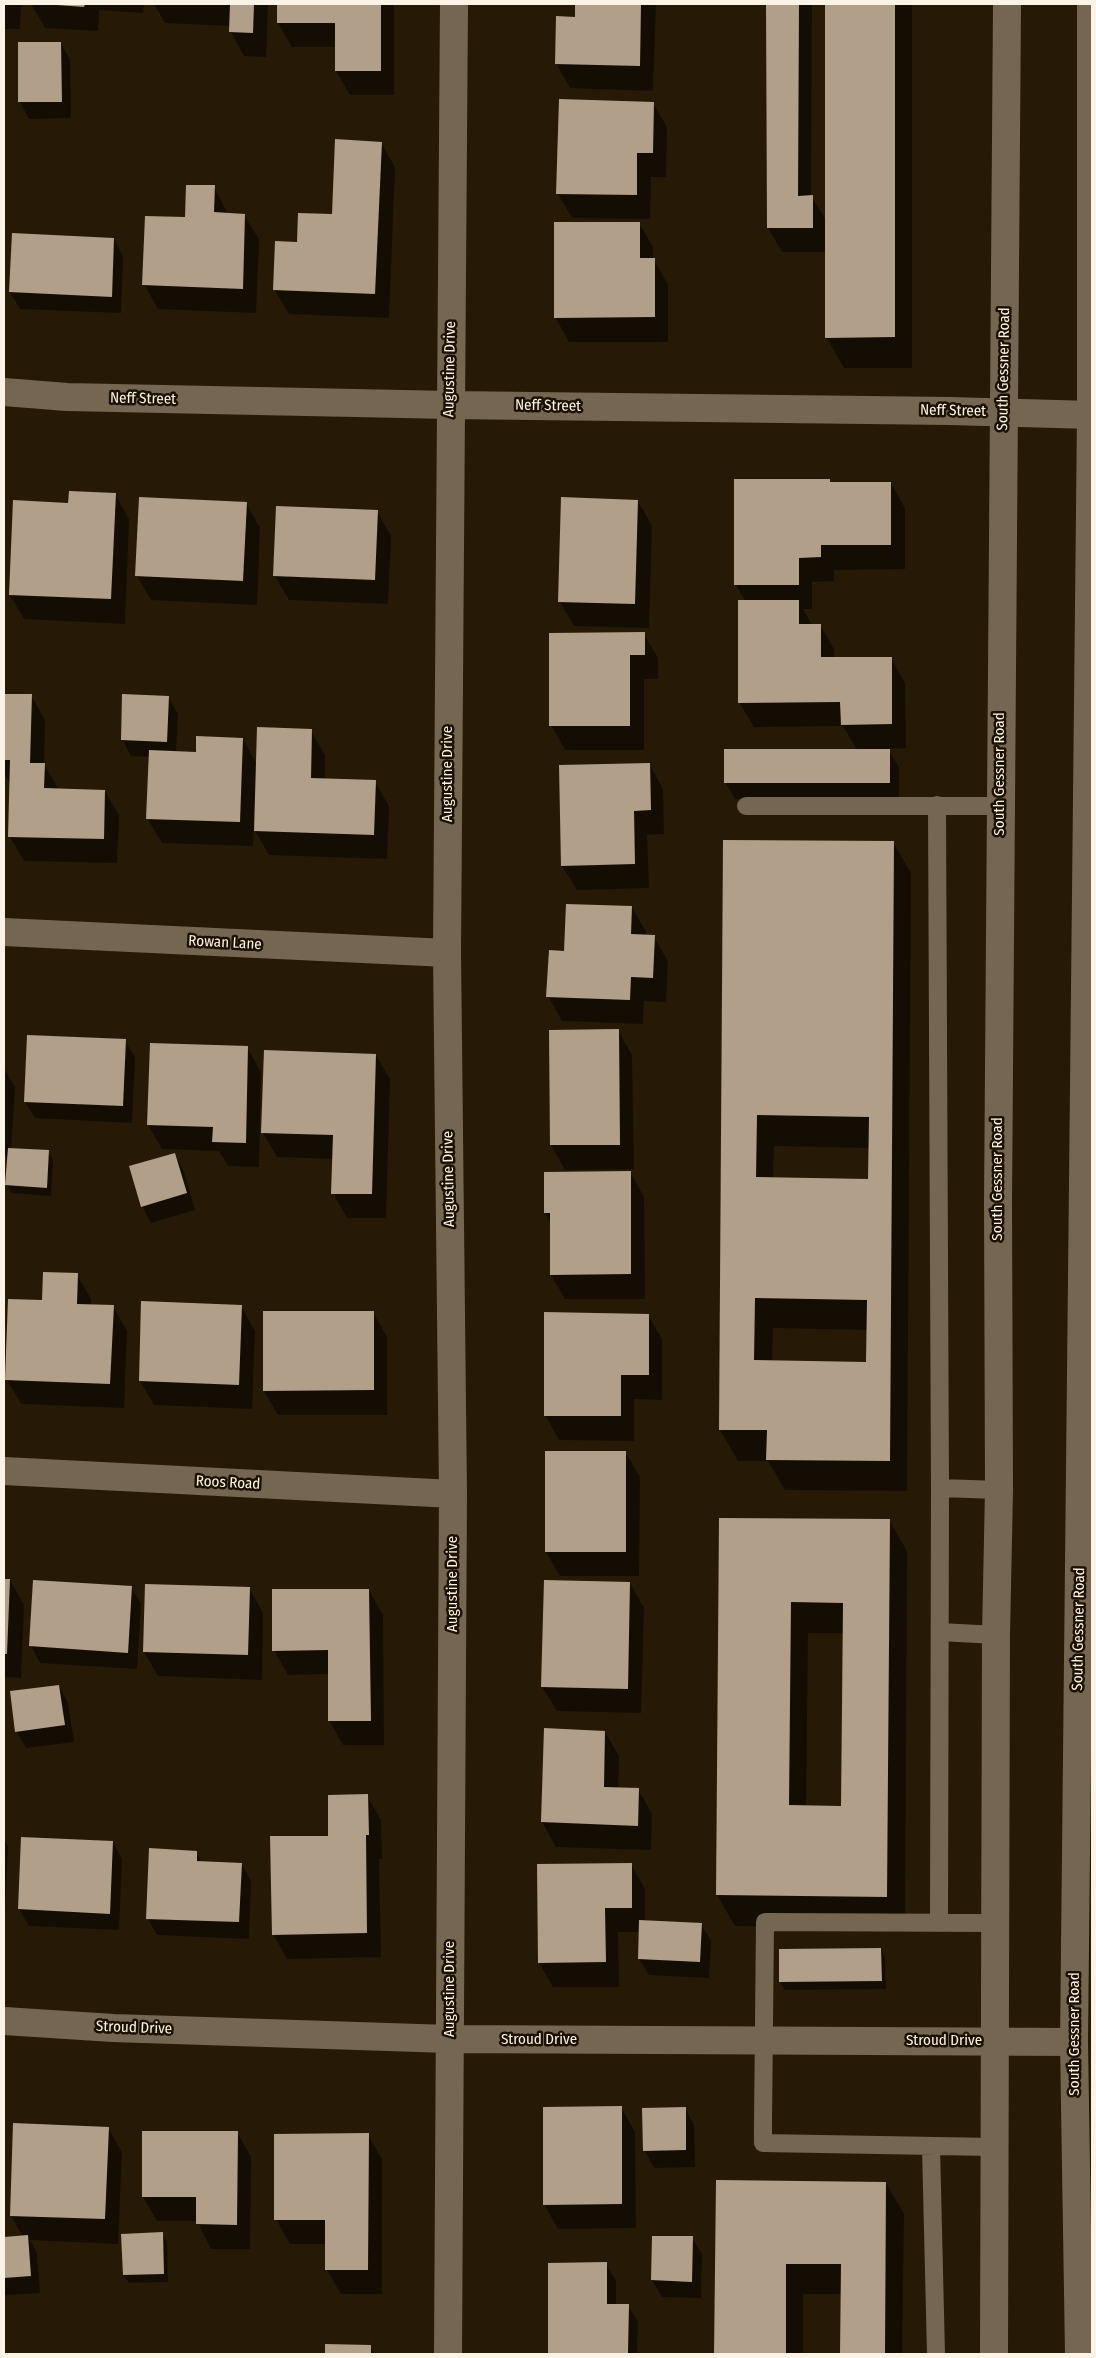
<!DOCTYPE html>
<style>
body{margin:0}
#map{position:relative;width:1096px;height:2358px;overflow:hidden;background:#261a07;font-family:"Fira Sans Condensed",sans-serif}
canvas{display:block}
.frame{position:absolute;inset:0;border:5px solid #fcf3e7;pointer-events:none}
</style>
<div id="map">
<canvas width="1096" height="2358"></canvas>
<div class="frame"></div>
</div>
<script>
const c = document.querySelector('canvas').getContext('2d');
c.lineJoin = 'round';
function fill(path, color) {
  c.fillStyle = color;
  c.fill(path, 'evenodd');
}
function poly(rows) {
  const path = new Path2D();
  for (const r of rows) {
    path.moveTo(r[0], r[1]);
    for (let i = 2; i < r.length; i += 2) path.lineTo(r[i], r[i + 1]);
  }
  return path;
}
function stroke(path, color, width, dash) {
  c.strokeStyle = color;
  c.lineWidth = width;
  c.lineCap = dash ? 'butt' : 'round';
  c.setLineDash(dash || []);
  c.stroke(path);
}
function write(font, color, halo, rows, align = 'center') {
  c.font = font + ' "Fira Sans Condensed",sans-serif';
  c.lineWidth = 5;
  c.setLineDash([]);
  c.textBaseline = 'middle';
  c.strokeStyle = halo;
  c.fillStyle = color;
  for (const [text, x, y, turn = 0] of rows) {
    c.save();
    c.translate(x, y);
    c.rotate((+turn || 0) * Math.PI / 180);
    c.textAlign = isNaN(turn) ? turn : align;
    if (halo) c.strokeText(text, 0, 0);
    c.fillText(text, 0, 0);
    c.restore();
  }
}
fill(poly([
 [4,4,21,4,20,29,4,29],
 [31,4,144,4,143,13,99,10,98,31,45,28],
 [154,4,268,4,266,57,244,56,230,31,230,26,165,23],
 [278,4,394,4,394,95,350,95,336,71,336,47,292,47,278,23],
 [577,4,656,4,653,91,570,88,556,63,576,18],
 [767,4,812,4,811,196,826,220,826,4,912,4,912,368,844,368,826,337,826,252,782,252,768,228],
 [61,43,70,60,71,118,29,119,20,102],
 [653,103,667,127,666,177,651,177,650,219,572,218,558,194],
 [381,143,395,167,389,318,289,314,274,289,298,243,333,215],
 [214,187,228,214,244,215,259,239,256,313,158,309,144,284,186,218],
 [639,223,653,247,653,259,668,284,668,342,569,342,555,317],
 [114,239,123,256,121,313,20,309,10,292],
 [829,480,831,484,891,483,905,508,905,569,834,570,834,581,812,582,812,609,803,609,812,625,820,625,834,649,834,658,891,658,905,683,906,748,888,749,899,767,899,799,735,799,725,782,857,750,843,726,754,727,739,702,745,601,736,585],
 [115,494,129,519,125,624,24,619,10,595,70,504],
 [638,501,652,526,649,628,574,626,560,602],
 [246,503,260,528,257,605,151,600,137,576],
 [377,511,391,536,388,604,289,600,275,576],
 [644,634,658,658,658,679,644,679,644,750,565,750,551,725],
 [4,695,31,695,45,720,44,764,59,790,105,791,119,815,117,863,24,861,10,837,11,785,4,773],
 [168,697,178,714,176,753,197,754,243,739,257,765,311,731,325,755,325,780,375,782,389,806,387,859,269,855,254,829,253,846,162,843,147,818,150,757,131,756,122,739],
 [649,764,663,789,664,834,647,835,649,888,577,890,562,866],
 [724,841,893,842,911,873,907,1491,785,1490,768,1461,738,1461,720,1430],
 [774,1146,870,1148,869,1181,773,1179],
 [773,1328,868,1330,868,1363,772,1361],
 [632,907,646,932,645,936,654,937,668,961,666,1002,644,1001,643,1024,562,1021,548,996,565,952],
 [618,1030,632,1055,634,1169,565,1170,551,1145,550,1031],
 [125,1041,135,1057,132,1123,35,1118,25,1102],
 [247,1047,261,1072,259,1167,228,1166,219,1151,162,1149,148,1125],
 [376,1055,390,1079,386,1218,347,1218,333,1193,334,1159,277,1157,263,1133],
 [4,1068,15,1087,11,1149,48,1152,53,1160,51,1196,11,1193,7,1185,8,1156,4,1156],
 [175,1155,184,1172,195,1210,151,1223,142,1206],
 [630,1172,644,1197,645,1299,565,1299,551,1275,551,1224,545,1213],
 [77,1275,91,1299,91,1305,113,1306,127,1331,124,1408,21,1404,7,1380,43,1302],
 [241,1306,255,1331,252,1409,154,1405,140,1381],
 [373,1312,387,1337,387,1415,278,1415,264,1391],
 [648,1315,662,1339,662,1400,634,1399,634,1441,559,1440,545,1415],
 [626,1453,640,1477,639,1576,560,1576,546,1552],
 [720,1519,889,1520,907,1551,905,1928,735,1926,717,1895],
 [808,1633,844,1633,843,1807,806,1807],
 [4,1580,10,1580,24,1605,21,1678,4,1677],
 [630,1583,644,1608,641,1713,557,1711,542,1687],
 [131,1587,141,1604,137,1669,40,1663,31,1646],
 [249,1588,263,1613,262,1680,158,1676,144,1652],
 [369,1590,383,1615,384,1745,343,1745,329,1720,329,1674,288,1675,274,1650],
 [59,1686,68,1703,74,1742,26,1748,16,1731],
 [545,1730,605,1732,619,1756,618,1788,638,1789,652,1814,651,1850,556,1847,542,1822],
 [367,1796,381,1820,382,1859,379,1859,381,1957,287,1959,273,1934,330,1837],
 [4,1839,8,1847,4,1932],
 [113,1842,122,1859,119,1930,29,1926,19,1909],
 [196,1852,202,1863,242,1864,251,1881,249,1939,157,1935,148,1919],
 [631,1864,645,1889,645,1921,701,1924,711,1941,709,1978,649,1975,639,1959,640,1932,618,1932,619,1987,553,1987,539,1963],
 [881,1949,885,1958,886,1989,785,1990,780,1982],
 [621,2107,635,2132,636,2228,558,2229,544,2204],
 [685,2108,694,2125,695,2167,654,2168,645,2151],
 [108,2128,122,2152,118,2244,30,2240,37,2253,40,2293,4,2295,4,2238,23,2237,11,2216],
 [237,2132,251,2157,250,2249,211,2249,197,2221,157,2221,143,2197],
 [368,2135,382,2159,382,2294,341,2294,327,2270,326,2244,290,2244,276,2219],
 [717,2181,886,2183,904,2214,902,2354,841,2354,842,2294,803,2294,803,2354,715,2354],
 [162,2234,167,2242,168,2282,129,2283,124,2275],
 [692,2238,702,2254,701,2298,662,2297,652,2280],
 [606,2264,616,2281,616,2305,628,2306,638,2322,637,2354,550,2354,549,2353],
 [326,2346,370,2346,375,2354,326,2354]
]), '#0007');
fill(poly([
 [57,4,85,4,84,7,57,5],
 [230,4,254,4,253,33,229,32],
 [277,4,381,4,381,71,335,71,335,23,277,23],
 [575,4,641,4,640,66,555,64,556,16,575,17],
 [766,4,799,4,798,196,813,195,813,228,767,228],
 [825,4,895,4,895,337,825,338],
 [18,42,61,42,62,102,18,102],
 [559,99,654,102,653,153,637,153,637,195,556,194],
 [335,139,382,142,375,294,273,290,275,241,297,242,298,213,332,214],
 [186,185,215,185,214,212,245,214,243,289,142,285,145,216,185,217],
 [554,222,640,222,640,258,655,258,655,317,554,318],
 [12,233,114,238,112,297,9,292],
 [734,479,830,479,830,482,891,482,891,545,821,545,821,557,799,558,799,585,734,585],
 [69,491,116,493,111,599,9,595,13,500,68,503],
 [139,497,247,502,243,581,135,576],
 [561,497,638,500,635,604,558,602],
 [276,506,378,510,375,580,273,576],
 [738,600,799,600,799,624,821,624,821,657,892,657,892,724,841,725,840,702,738,703],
 [645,632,645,655,630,655,630,726,549,726,549,633],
 [4,694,32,694,30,763,45,763,44,788,105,790,104,839,8,837,10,760,4,760],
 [122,694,169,696,167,742,121,740],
 [257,727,312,729,311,778,376,780,374,835,254,831],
 [196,736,243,738,240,822,146,819,149,750,196,752],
 [724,749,890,749,890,783,724,783],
 [650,763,651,810,634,811,635,864,561,866,559,765],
 [723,840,894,841,890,1461,766,1460,767,1430,719,1430],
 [757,1115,869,1117,868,1179,756,1177],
 [755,1298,867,1300,866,1362,754,1360],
 [566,904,632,906,631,934,655,935,653,978,631,977,630,1000,546,997,549,950,564,951],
 [619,1029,620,1145,550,1145,549,1030],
 [27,1035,126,1039,123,1106,24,1102],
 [150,1043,248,1046,246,1143,212,1142,213,1127,147,1125],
 [264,1050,376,1054,372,1194,331,1194,333,1135,261,1133],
 [8,1148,49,1150,47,1188,5,1185],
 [175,1153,187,1193,141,1207,129,1166],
 [631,1171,631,1274,550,1275,550,1213,544,1213,544,1172],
 [43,1272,78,1273,77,1304,114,1305,110,1384,5,1380,8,1299,42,1300],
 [141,1301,242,1305,239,1385,139,1381],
 [263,1311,374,1311,374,1390,263,1391],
 [544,1312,649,1314,649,1375,621,1375,621,1416,544,1416],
 [545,1451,626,1451,626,1552,545,1552],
 [719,1518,890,1519,887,1897,716,1895],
 [791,1602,843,1603,841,1806,789,1805],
 [4,1579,10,1579,7,1654,4,1654],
 [33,1580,132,1586,128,1653,29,1646],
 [544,1580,630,1582,628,1689,541,1687],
 [145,1584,250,1587,248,1655,143,1652],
 [272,1589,369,1589,371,1721,328,1721,328,1650,272,1651],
 [59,1685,65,1725,15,1732,10,1691],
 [544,1728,605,1731,604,1787,639,1788,638,1826,541,1822],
 [368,1794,369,1835,366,1835,367,1933,272,1935,270,1836,328,1836,328,1795],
 [21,1837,113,1841,110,1914,18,1909],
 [149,1848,197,1851,197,1861,242,1863,239,1922,146,1919],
 [632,1863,632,1908,605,1908,606,1962,538,1963,537,1864],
 [639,1920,702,1923,700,1962,638,1959],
 [881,1948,882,1981,779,1982,779,1949],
 [622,2106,622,2204,543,2205,543,2107],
 [686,2107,686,2150,643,2151,642,2108],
 [13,2123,109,2127,105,2219,10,2216],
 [142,2131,238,2131,237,2225,196,2224,196,2197,142,2197],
 [369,2133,368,2270,325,2270,325,2220,274,2220,274,2134],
 [716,2180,886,2182,885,2354,840,2354,841,2264,786,2264,786,2354,714,2354],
 [163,2232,164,2274,123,2275,121,2234],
 [28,2235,31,2276,4,2278,4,2237],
 [652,2236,693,2236,692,2282,651,2280],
 [607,2262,607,2304,629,2304,628,2353,548,2353,548,2263],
 [325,2344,371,2345,371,2354,325,2354]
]), '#b19f8a');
stroke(poly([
 [937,805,940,1488,939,1922],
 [746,806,1000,806],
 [940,1488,999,1490],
 [940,1632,996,1635],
 [931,2147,936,2354],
 [994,2147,763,2143,763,2124,765,1922,995,1923]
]), '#756651', 18);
stroke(poly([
 [4,392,67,397,450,405,950,411,1092,415],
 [4,932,447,953],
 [4,1471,453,1494],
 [4,2021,113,2028,449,2039,1074,2042],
 [448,2354,453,1494,447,953,454,4]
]), '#756651', 28);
stroke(poly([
 [994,2354,996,1635,999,1490,998,1201,1007,4],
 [1079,2354,1074,2042,1091,415,1091,4]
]), '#756651', 28);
write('15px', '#fcf3e7', '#1c1101', [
 ["Augustine Drive",450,369,-89],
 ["South Gessner Road",1004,369,-89],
 ["Neff Street",143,399,1],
 ["Neff Street",548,406,1],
 ["Neff Street",953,411,1],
 ["Augustine Drive",448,774,-90],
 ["South Gessner Road",1000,774,-90],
 ["Rowan Lane",225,943,3],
 ["Augustine Drive",449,1179,-91],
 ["South Gessner Road",998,1179,-90],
 ["Roos Road",228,1483,3],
 ["Augustine Drive",453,1584,-90],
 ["South Gessner Road",1079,1629,-89],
 ["Augustine Drive",450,1989,-90],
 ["Stroud Drive",134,2028,2],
 ["South Gessner Road",1075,2034,-90],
 ["Stroud Drive",539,2040],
 ["Stroud Drive",944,2041]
]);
</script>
